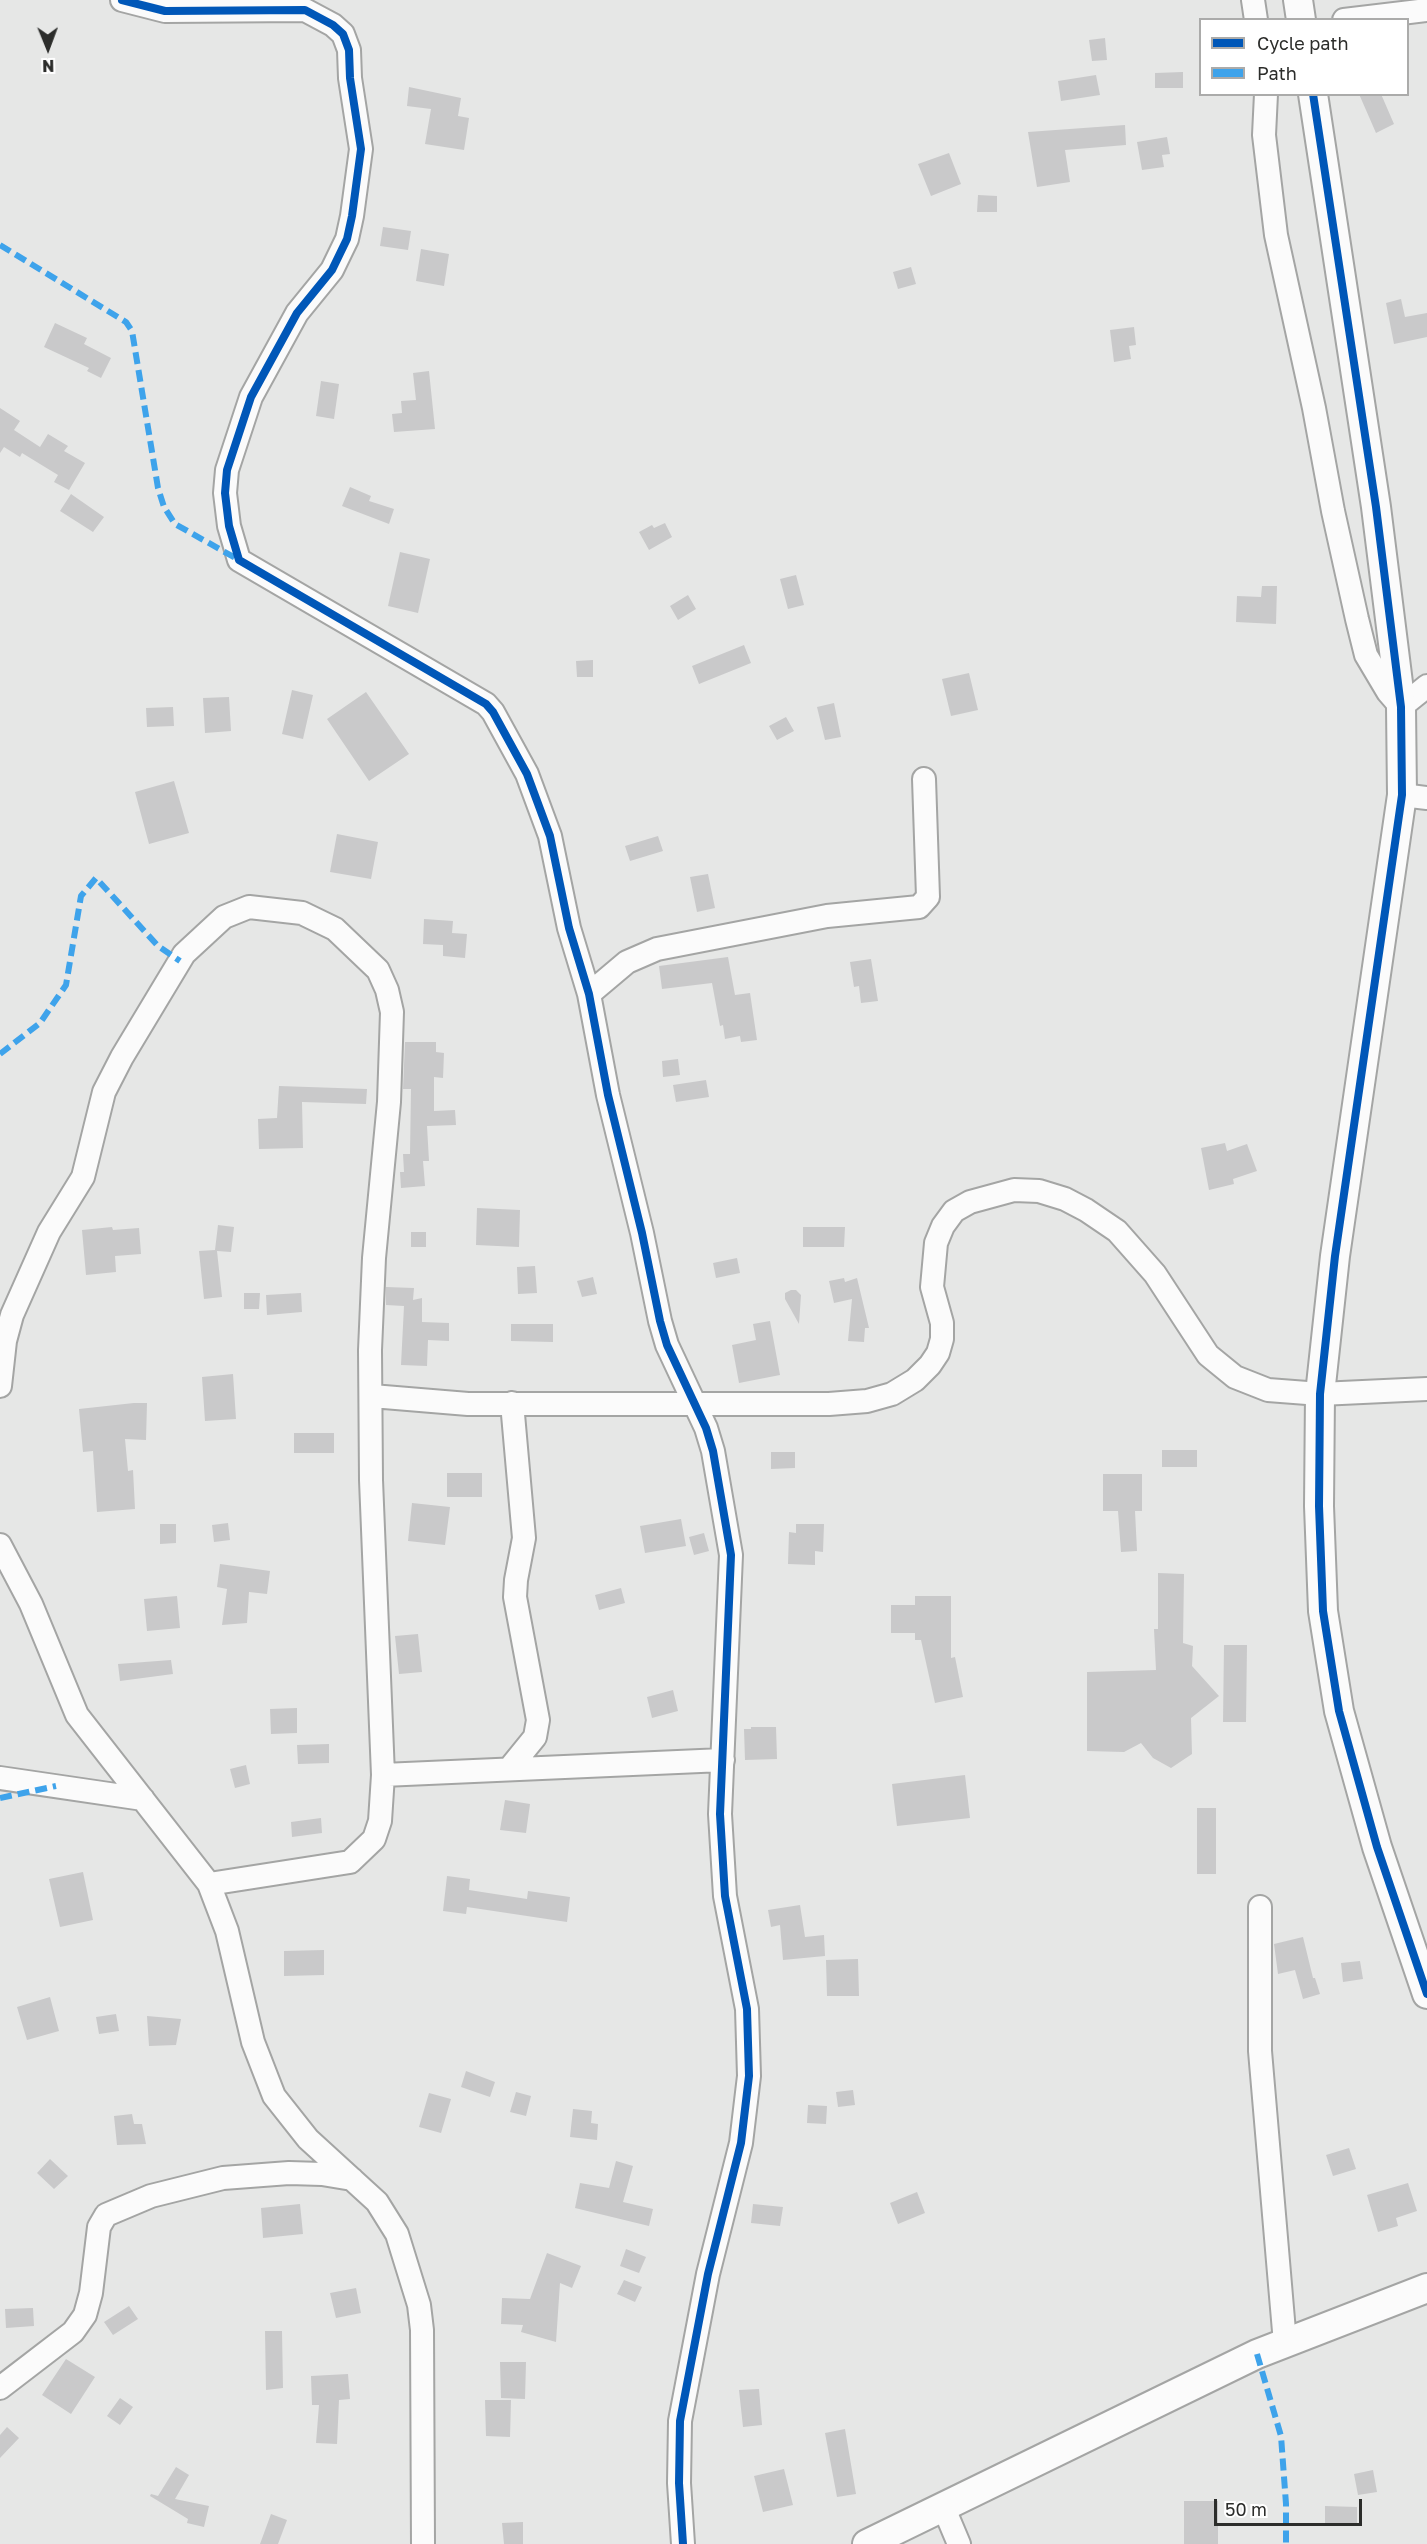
<!DOCTYPE html>
<style>
body{margin:0}
#map{position:relative;width:1427px;height:2544px;overflow:hidden;background:#e6e7e6;font-family:"Golos Text",sans-serif}
canvas{display:block}
.legend{position:absolute;left:1199px;top:18px;width:210px;height:78px;box-sizing:border-box;background:#fff;border:2px solid #ababaa;margin:0;padding:8px 10px;list-style:none;font-size:18px;color:#2c2d2b}
.legend li{display:flex;align-items:center;gap:12px;height:30px}
.legend b{width:30px;border:2px solid #ababaa}
.north{position:absolute;left:18px;top:18px;width:60px;height:60px;-webkit-text-stroke:4px #fff;paint-order:stroke;rotate:179deg;font-size:16px;font-weight:700;line-height:24px;text-align:center;color:#2c2d2b}
.north::after{content:'';display:block;margin:auto;width:21px;height:27px;background:#2c2d2b;clip-path:polygon(50% 0,100% 100%,50% 72%,0 100%)}
.scale{position:absolute;left:1214px;top:2499px;width:148px;height:27px;box-sizing:border-box;border:3px solid #2c2d2b;border-top:0;padding-left:8px;font-size:18px;line-height:21px;white-space:nowrap;color:#2c2d2b;-webkit-text-stroke:4px #fff;paint-order:stroke}
</style>
<div id="map">
<canvas width="1427" height="2544"></canvas>
<ul class="legend">
<li><b style="height:8px;background:#0057b8"></b>Cycle path</li>
<li><b style="height:8px;background:#3ea3eb"></b>Path</li>
</ul>
<div class="north">N</div>
<div class="scale">50 m</div>
</div>
<script>
const c = document.querySelector('canvas').getContext('2d');
c.lineJoin = 'round';
function fill(path, color) {
  c.fillStyle = color;
  c.fill(path, 'evenodd');
}
function poly(rows) {
  const path = new Path2D();
  for (const r of rows) {
    path.moveTo(r[0], r[1]);
    for (let i = 2; i < r.length; i += 2) path.lineTo(r[i], r[i + 1]);
  }
  return path;
}
function stroke(path, color, width, dash) {
  c.strokeStyle = color;
  c.lineWidth = width;
  c.lineCap = dash ? 'butt' : 'round';
  c.setLineDash(dash || []);
  c.stroke(path);
}
fill(poly([
 [1105,38,1107,60,1092,61,1089,40],
 [1183,72,1183,88,1155,88,1155,73],
 [1096,75,1100,95,1061,101,1058,81],
 [409,87,461,98,458,116,469,118,464,150,425,144,431,109,407,106],
 [1359,94,1381,94,1394,124,1376,133],
 [1125,125,1126,145,1065,150,1070,182,1037,187,1028,132],
 [1167,137,1170,154,1162,155,1164,167,1142,170,1137,142],
 [949,153,961,184,931,196,918,164],
 [978,195,997,196,997,212,977,212],
 [383,227,411,231,408,250,380,246],
 [421,249,449,254,444,286,416,281],
 [911,267,916,284,898,289,893,272],
 [1401,299,1405,317,1427,313,1427,337,1394,344,1386,303],
 [55,323,87,338,84,344,111,358,101,378,87,371,89,368,44,347],
 [1134,327,1136,345,1129,346,1131,359,1114,362,1110,330],
 [429,371,435,429,394,432,392,414,402,413,401,401,416,400,413,373],
 [321,381,339,384,334,419,316,416],
 [0,408,20,421,14,430,40,447,48,434,68,446,64,451,85,463,69,490,54,482,58,475,22,453,20,457,4,447,0,453],
 [350,487,371,496,369,501,394,509,389,524,342,506],
 [71,494,104,517,93,532,60,511],
 [665,523,672,537,649,550,639,532,652,525,654,528],
 [400,552,430,559,418,613,388,606],
 [796,575,804,605,788,609,780,579],
 [1262,586,1277,586,1276,624,1236,622,1237,596,1261,597],
 [688,595,696,609,678,620,670,606],
 [744,645,751,663,699,684,692,666],
 [593,660,593,677,577,677,576,661],
 [969,673,978,710,951,716,942,679],
 [292,690,313,695,303,739,282,734],
 [366,692,409,754,369,781,327,719],
 [229,697,231,731,205,733,203,698],
 [834,703,841,737,825,740,817,707],
 [173,707,174,726,147,727,146,708],
 [786,717,794,731,777,740,769,726],
 [174,781,189,833,149,844,135,792],
 [337,834,378,842,371,879,330,872],
 [658,836,663,851,630,861,625,846],
 [708,874,715,908,697,912,690,877],
 [424,919,453,921,452,933,467,934,465,958,443,956,443,945,423,944],
 [728,957,735,995,750,993,757,1040,741,1042,740,1036,725,1039,723,1025,720,1026,712,983,662,989,659,966],
 [871,959,878,1001,861,1003,859,986,854,987,850,962],
 [405,1042,436,1042,436,1052,444,1053,443,1078,434,1077,434,1111,455,1110,456,1125,427,1126,429,1161,423,1161,425,1186,401,1188,400,1172,404,1172,403,1154,410,1154,411,1089,403,1089],
 [678,1059,680,1075,663,1077,662,1061],
 [706,1080,709,1097,676,1102,673,1085],
 [279,1086,367,1089,366,1104,302,1102,303,1148,259,1149,258,1119,277,1118],
 [1225,1143,1227,1151,1247,1144,1257,1171,1233,1179,1234,1184,1209,1190,1201,1148],
 [477,1208,520,1210,519,1247,476,1245],
 [218,1225,234,1227,231,1252,217,1251,222,1297,204,1299,199,1251,215,1250],
 [112,1227,113,1230,139,1228,141,1254,115,1256,116,1272,86,1275,82,1230],
 [803,1227,845,1227,844,1247,803,1247],
 [411,1232,426,1232,426,1247,411,1247],
 [737,1258,740,1273,716,1278,713,1263],
 [535,1266,537,1293,518,1294,517,1267],
 [593,1277,597,1294,582,1297,577,1281],
 [844,1278,845,1282,857,1278,869,1328,865,1328,864,1342,848,1341,852,1299,834,1303,829,1281],
 [386,1287,414,1288,413,1300,422,1298,422,1322,449,1323,449,1341,428,1340,427,1366,401,1365,404,1306,386,1305],
 [791,1290,796,1290,801,1295,799,1324,785,1299,785,1293],
 [244,1293,260,1293,259,1309,244,1309],
 [301,1293,302,1312,267,1315,266,1295],
 [770,1321,780,1375,739,1383,732,1345,756,1340,753,1324],
 [511,1324,553,1324,553,1342,511,1341],
 [233,1374,236,1419,205,1421,202,1377],
 [134,1403,147,1403,146,1440,125,1439,128,1471,133,1470,135,1509,97,1512,93,1451,83,1452,79,1409],
 [294,1433,334,1433,334,1453,294,1453],
 [1162,1450,1197,1450,1197,1467,1162,1467],
 [771,1452,795,1452,795,1468,771,1469],
 [447,1473,482,1473,482,1497,447,1497],
 [1103,1474,1142,1474,1142,1511,1135,1511,1137,1551,1121,1552,1118,1511,1103,1511],
 [412,1503,450,1507,445,1545,408,1541],
 [681,1519,686,1546,645,1553,640,1526],
 [228,1523,230,1540,214,1542,212,1525],
 [160,1524,176,1524,176,1543,160,1544],
 [796,1524,824,1524,823,1552,815,1551,815,1565,788,1564,789,1532,796,1533],
 [704,1533,709,1551,694,1555,689,1537],
 [220,1564,270,1571,267,1594,249,1592,247,1623,222,1625,227,1589,217,1587],
 [1158,1573,1184,1574,1183,1643,1193,1646,1192,1666,1219,1696,1191,1718,1192,1754,1171,1768,1153,1758,1141,1743,1124,1752,1087,1751,1087,1672,1156,1670,1154,1629,1158,1629],
 [621,1588,625,1603,599,1610,595,1595],
 [177,1596,180,1628,147,1631,144,1599],
 [915,1596,951,1596,951,1658,955,1657,963,1697,935,1703,921,1640,915,1640,915,1633,891,1633,891,1605,915,1605],
 [418,1634,422,1672,399,1674,395,1636],
 [1224,1645,1247,1645,1246,1722,1223,1722],
 [171,1660,173,1674,120,1681,118,1664],
 [673,1690,678,1711,652,1718,647,1697],
 [297,1708,297,1733,271,1734,270,1709],
 [751,1727,776,1727,777,1759,745,1760,744,1729,751,1729],
 [329,1744,329,1763,298,1764,297,1745],
 [246,1765,250,1784,235,1788,230,1769],
 [965,1775,970,1818,897,1826,892,1784],
 [505,1800,530,1804,526,1833,500,1830],
 [1197,1808,1216,1808,1216,1874,1197,1874],
 [321,1818,322,1833,292,1837,291,1822],
 [83,1872,93,1920,60,1927,49,1879],
 [447,1876,470,1879,469,1890,527,1899,528,1891,570,1897,567,1922,467,1907,466,1914,443,1911],
 [800,1905,805,1937,824,1935,825,1956,783,1960,780,1925,771,1927,768,1910],
 [1303,1937,1313,1978,1315,1978,1320,1994,1303,1999,1295,1970,1278,1974,1274,1944],
 [324,1950,324,1975,284,1976,284,1951],
 [858,1959,859,1996,827,1996,826,1960],
 [1360,1961,1363,1979,1343,1982,1341,1963],
 [50,1997,59,2031,27,2040,17,2007],
 [116,2014,119,2031,99,2034,96,2017],
 [147,2016,181,2019,176,2045,149,2046],
 [466,2071,495,2082,490,2097,461,2087],
 [853,2090,855,2105,838,2107,836,2092],
 [516,2092,531,2096,526,2116,510,2112],
 [429,2093,451,2099,441,2133,419,2127],
 [808,2105,827,2106,826,2124,807,2123],
 [573,2109,592,2111,591,2123,598,2124,597,2140,570,2137],
 [132,2114,134,2124,142,2124,146,2144,117,2145,114,2116],
 [1349,2148,1356,2169,1333,2176,1326,2155],
 [50,2159,68,2176,54,2189,37,2173],
 [616,2161,633,2166,623,2202,653,2209,649,2226,575,2208,580,2183,609,2188],
 [1408,2183,1417,2211,1396,2218,1398,2226,1378,2232,1367,2195],
 [917,2192,925,2213,898,2224,890,2203],
 [300,2204,303,2234,263,2238,261,2208],
 [753,2204,783,2207,780,2226,751,2223],
 [626,2249,646,2257,639,2273,620,2266],
 [547,2253,581,2266,572,2288,560,2283,556,2342,521,2332,523,2325,501,2324,502,2298,530,2299],
 [624,2280,642,2287,635,2302,617,2294],
 [356,2288,361,2313,336,2318,330,2293],
 [129,2306,138,2319,113,2335,104,2322],
 [33,2308,34,2326,6,2328,5,2309],
 [265,2331,282,2331,283,2388,266,2390],
 [66,2359,95,2377,71,2414,42,2395],
 [500,2362,526,2362,525,2399,501,2398],
 [348,2374,350,2399,339,2400,337,2444,316,2443,319,2405,312,2405,311,2376],
 [759,2389,762,2425,743,2427,739,2390],
 [120,2398,133,2407,120,2425,107,2416],
 [485,2400,511,2400,510,2437,486,2436],
 [7,2427,19,2438,0,2458,0,2435],
 [845,2429,856,2494,837,2497,825,2433],
 [176,2467,189,2475,175,2499,209,2506,204,2527,187,2523,188,2519,150,2496,151,2494,158,2496],
 [784,2469,793,2505,763,2512,754,2476],
 [1373,2470,1377,2492,1358,2495,1354,2474],
 [1184,2501,1218,2501,1218,2544,1184,2544],
 [1325,2506,1357,2507,1357,2525,1325,2524],
 [271,2514,287,2520,278,2544,260,2544],
 [523,2522,523,2544,504,2544,502,2523]
]), '#c9c9ca');
const minor = poly([
 [122,0,165,11,305,10,333,25,343,34,349,50,350,78,361,149,352,216,347,239,332,270,297,313,251,397,227,470,225,493,229,526,239,560,486,704,493,712,527,774,550,836,569,928,589,994,608,1095,642,1233,660,1321,667,1345,706,1428,713,1451,731,1555,720,1814,725,1896,747,2009,749,2076,741,2143,708,2274,680,2421,679,2483,683,2544],
 [1253,0,1256,20],
 [1344,20,1427,10],
 [1266,94,1264,135,1276,235,1314,408,1333,511,1357,619,1366,655,1388,692,1401,707,1427,686],
 [1402,795,1427,798],
 [589,994,627,962,657,949,827,916,919,907,928,897,924,779],
 [0,1386,5,1341,12,1315,49,1232,83,1177,104,1092,122,1057,184,954,224,917,249,907,302,913,335,929,378,970,387,990,392,1012,389,1102,374,1258,370,1350,371,1480,383,1775,380,1821,374,1839,350,1862,209,1884],
 [372,1396,468,1404,829,1404,867,1401,892,1394,915,1380,930,1365,938,1353,942,1339,942,1323,932,1287,936,1243,943,1226,954,1211,970,1202,1014,1190,1039,1191,1065,1199,1086,1210,1117,1231,1155,1274,1208,1355,1235,1377,1268,1390,1320,1394,1427,1389],
 [0,1545,31,1604,77,1715,209,1884,227,1931,253,2042,274,2096,308,2139,377,2202,397,2234,419,2305,422,2330,423,2544],
 [509,1769,535,1737,538,1720,515,1597,516,1580,524,1538,512,1403],
 [383,1775,723,1760],
 [0,1778,143,1799],
 [1260,1907,1260,2051,1285,2343],
 [0,2388,73,2332,85,2315,91,2293,99,2227,106,2215,151,2196,223,2178,289,2173,322,2174,352,2179],
 [943,2506,959,2544]
]);
const tertiary = poly([
 [1298,0,1301,20],
 [1313,94,1376,507,1401,707,1402,795,1335,1256,1320,1394,1319,1506,1323,1611,1339,1711,1377,1847,1427,1994],
 [867,2544,1257,2354,1427,2288]
]);
stroke(minor, '#a4a5a4', 26);
stroke(tertiary, '#a4a5a4', 32);
stroke(minor, '#fbfbfb', 22);
stroke(tertiary, '#fbfbfb', 28);
stroke(poly([
 [0,245,126,322,132,331,158,488,164,507,175,524,239,560],
 [0,1054,40,1023,66,985,81,896,96,878,158,946,180,961],
 [0,1798,56,1786],
 [1257,2354,1281,2436,1286,2504,1286,2544]
]), '#3ea3eb', 6, [12, 6]);
stroke(poly([
 [122,0,165,11,305,10,333,25,343,34,349,50,350,78,361,149,352,216,347,239,332,270,297,313,251,397,227,470,225,493,229,526,239,560,486,704,493,712,527,774,550,836,569,928,589,994,608,1095,642,1233,660,1321,667,1345,706,1428,713,1451,731,1555,720,1814,725,1896,747,2009,749,2076,741,2143,708,2274,680,2421,679,2483,683,2544],
 [1313,94,1376,507,1401,707,1402,795,1335,1256,1320,1394,1319,1506,1323,1611,1339,1711,1377,1847,1427,1994]
]), '#0057b8', 8);
</script>
